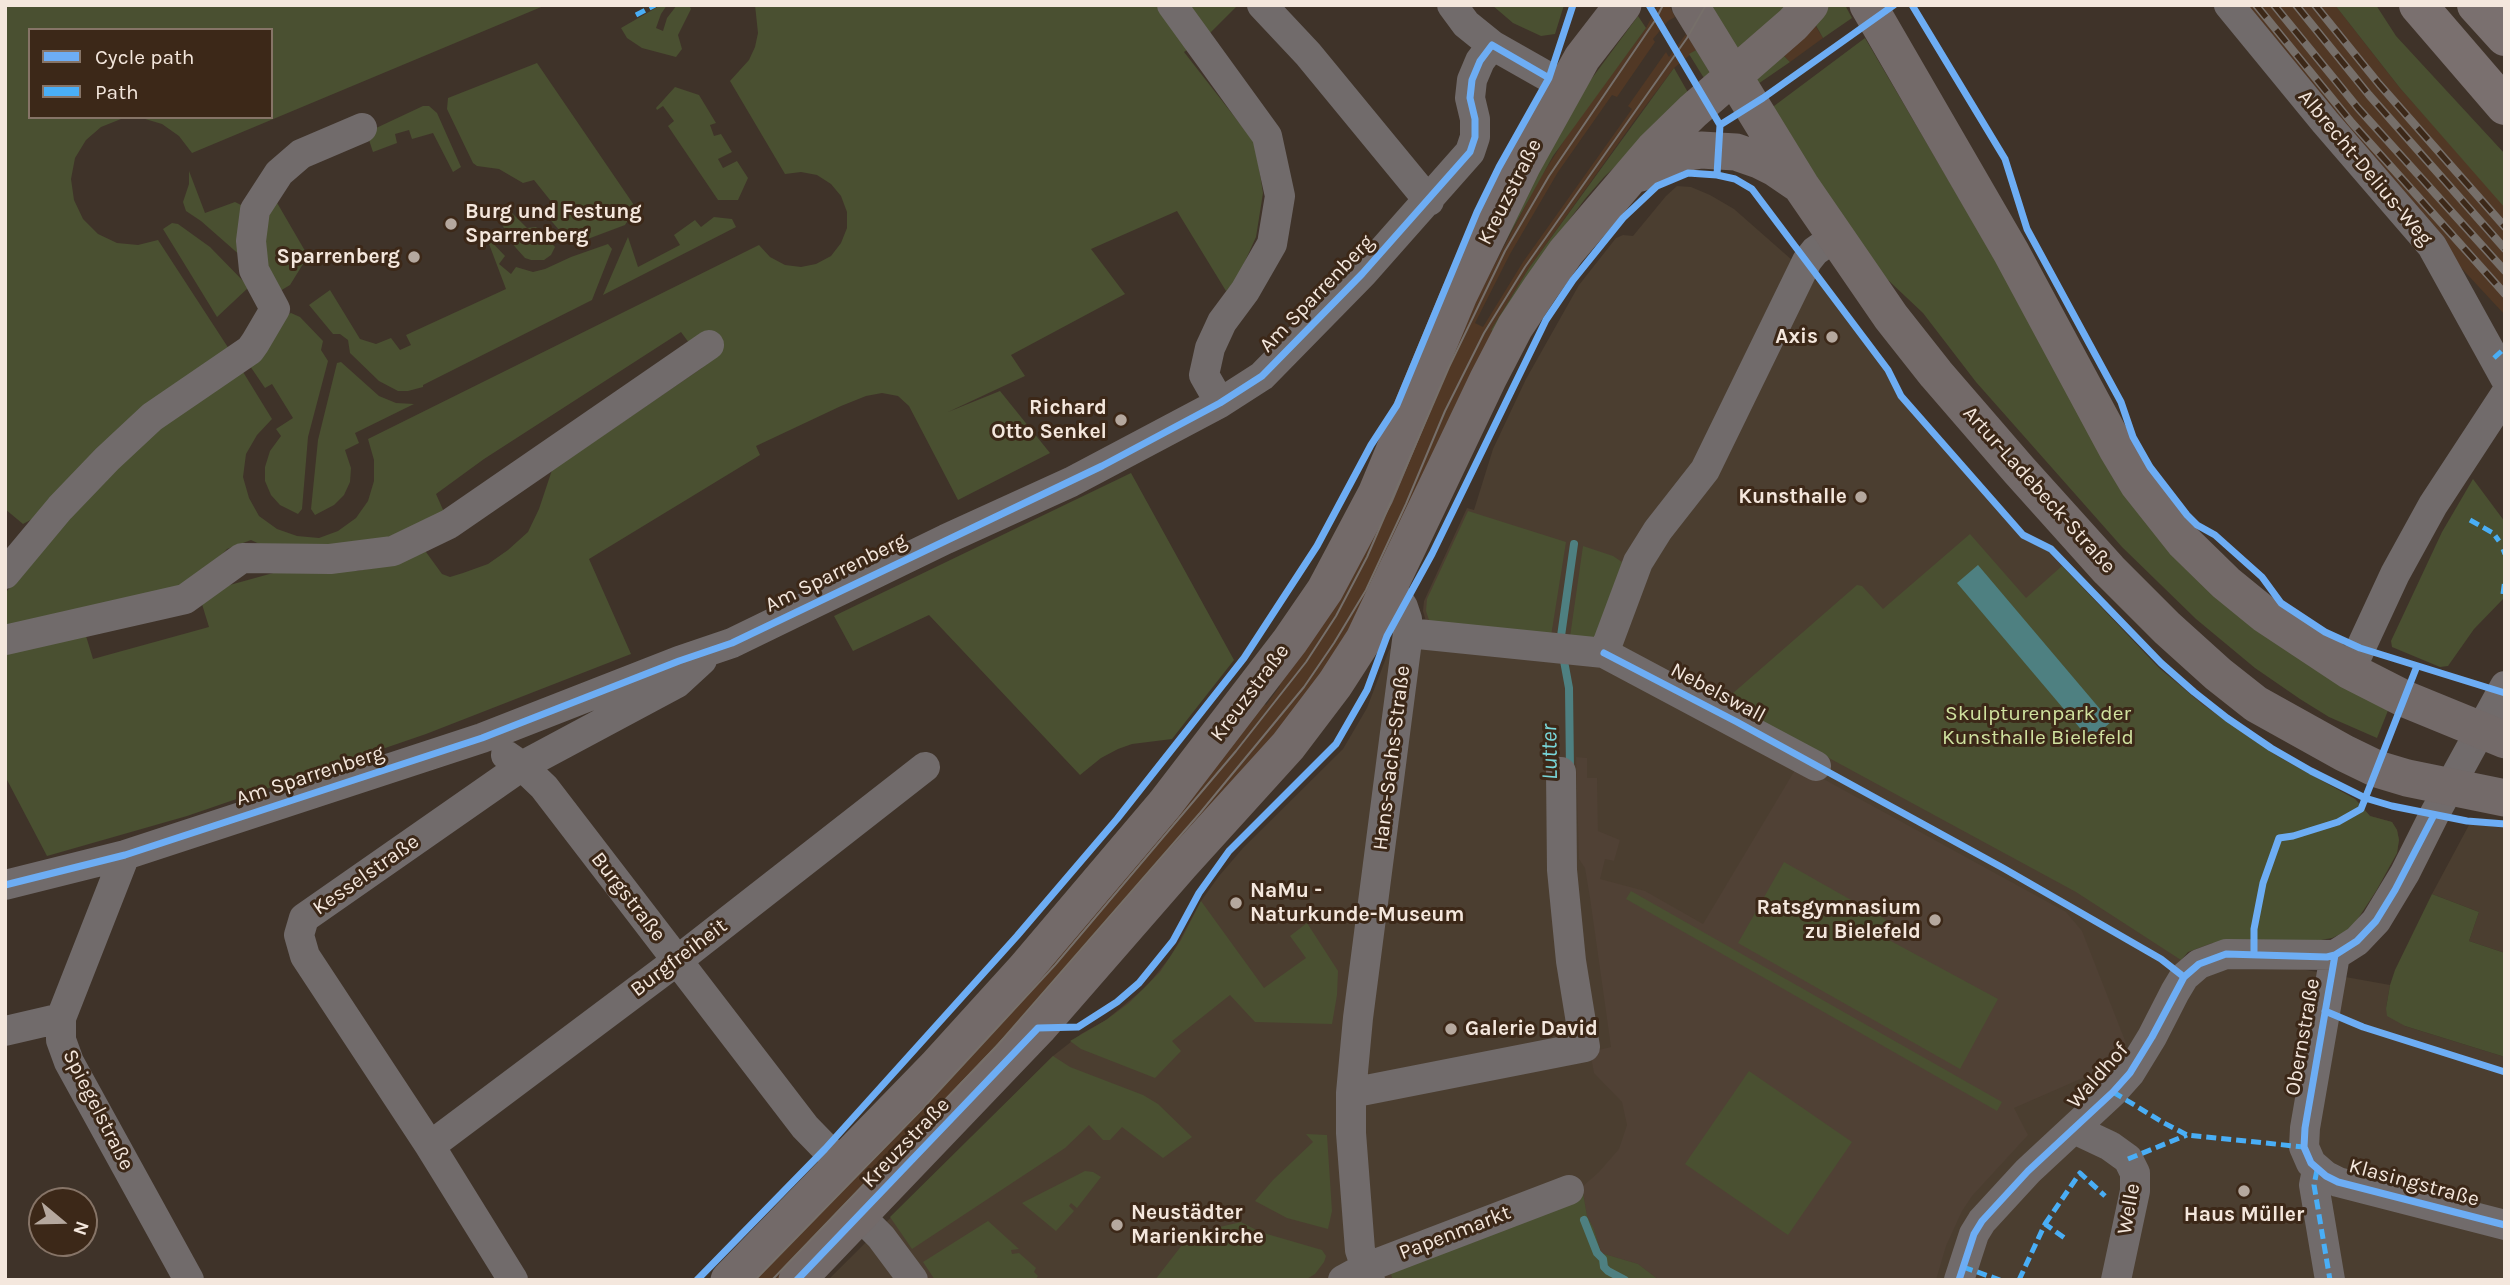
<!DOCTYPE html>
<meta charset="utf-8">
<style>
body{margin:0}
#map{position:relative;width:2510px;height:1285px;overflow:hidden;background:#3f3329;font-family:Karla,sans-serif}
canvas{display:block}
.frame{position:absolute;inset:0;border:7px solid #f4e7dd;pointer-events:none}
.legend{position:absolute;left:28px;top:28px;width:245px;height:91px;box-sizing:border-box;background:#3c2818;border:2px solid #867467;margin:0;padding:9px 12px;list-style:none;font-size:21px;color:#f4e7dd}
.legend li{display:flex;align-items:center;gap:14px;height:35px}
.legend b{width:35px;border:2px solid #867467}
.north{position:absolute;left:28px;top:1187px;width:70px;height:70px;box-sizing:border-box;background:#3c2818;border:2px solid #867467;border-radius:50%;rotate:109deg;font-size:19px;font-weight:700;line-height:28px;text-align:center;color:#f4e7dd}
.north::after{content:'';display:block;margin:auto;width:24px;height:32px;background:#b5a89e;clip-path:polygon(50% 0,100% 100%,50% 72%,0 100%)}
</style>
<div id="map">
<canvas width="2510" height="1285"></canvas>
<div class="frame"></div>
<ul class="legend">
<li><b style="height:9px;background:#6dadf4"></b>Cycle path</li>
<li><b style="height:9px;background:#49aef6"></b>Path</li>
</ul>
<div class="north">N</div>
</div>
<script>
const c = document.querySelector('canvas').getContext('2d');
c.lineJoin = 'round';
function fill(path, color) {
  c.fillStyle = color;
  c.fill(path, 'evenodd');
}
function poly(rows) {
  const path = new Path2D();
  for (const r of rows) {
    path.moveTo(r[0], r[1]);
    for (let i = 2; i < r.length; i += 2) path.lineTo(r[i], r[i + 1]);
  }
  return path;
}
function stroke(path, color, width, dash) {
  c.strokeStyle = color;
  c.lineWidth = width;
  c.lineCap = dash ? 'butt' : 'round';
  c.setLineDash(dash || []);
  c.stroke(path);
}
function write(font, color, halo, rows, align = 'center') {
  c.font = font + ' Karla,sans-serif';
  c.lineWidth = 6;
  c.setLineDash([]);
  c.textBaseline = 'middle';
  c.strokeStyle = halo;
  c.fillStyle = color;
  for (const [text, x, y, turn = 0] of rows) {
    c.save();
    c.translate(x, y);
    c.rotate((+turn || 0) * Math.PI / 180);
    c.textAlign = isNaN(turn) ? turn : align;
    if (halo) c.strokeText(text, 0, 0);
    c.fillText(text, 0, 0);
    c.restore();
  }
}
fill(poly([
 [1677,186,1691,187,1710,195,1734,209,1817,282,1823,284,1888,370,1901,396,2026,540,2048,551,2159,668,2236,729,2298,768,2355,799,2370,816,2392,822,2397,830,2399,840,2397,853,2376,891,2355,923,2332,938,2213,943,2188,952,2171,972,2139,1038,1950,1280,828,1280,1053,1056,1081,1034,1106,1020,1146,987,1171,956,1201,901,1219,876,1243,848,1343,749,1367,708,1389,650,1427,625,1423,611,1424,601,1467,508,1474,510,1493,449,1526,379,1579,285,1616,238,1623,235,1633,236,1666,196],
 [2474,824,2505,828,2505,953,2469,941,2479,912,2432,894,2469,825],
 [2273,964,2390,985,2386,1008,2405,1026,2505,1057,2505,1280,1970,1280,1982,1244,2208,971]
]), '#4b3e30');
fill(poly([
 [1658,5,1669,5,1675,17,1668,21,1653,39,1655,42,1617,97,1612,95,1558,172,1510,254,1475,323,1483,327,1523,262,1632,109,1628,106,1666,52,1669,57,1686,34,1696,50,1674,68,1635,120,1529,268,1491,330,1493,331,1379,579,1291,724,920,1136,779,1280,745,1280,1260,701,1266,705,1280,686,1275,682,1539,180,1572,128,1646,28],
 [2232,5,2335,5,2400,88,2505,206,2505,315,2439,244],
 [1813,22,1823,38,1790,62,1780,52]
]), '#513825');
fill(poly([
 [1576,757,1587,758,1587,778,1597,778,1598,831,1620,840,1614,861,1605,859,1600,879,1645,891,1703,924,1798,765,2066,912,2082,931,2126,1043,2118,1056,2101,1070,2014,1108,2028,1135,1972,1196,1962,1211,1946,1246,1936,1280,1659,1280,1638,1264,1601,1253,1594,1229,1587,1216,1582,1187,1599,1172,1619,1149,1627,1125,1622,1102,1594,1073,1590,1052,1611,1047,1590,898,1585,868,1579,859]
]), '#504135');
fill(poly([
 [5,5,546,5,192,153,179,136,162,124,142,118,121,119,101,127,86,140,75,158,71,179,74,200,83,219,98,234,117,243,138,245,158,240,231,352,38,516,23,524,5,509],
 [30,30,271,30,271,117,30,117],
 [661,5,667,5,661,14,656,28,663,31,667,18,677,5,689,5,691,9,678,35,682,49,676,57,642,48,627,38,621,28],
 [755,5,1238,5,1207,36,1184,52,1255,143,1263,193,1256,237,1237,279,1226,291,1177,211,1091,249,1125,294,1011,355,1025,376,948,412,1000,391,1050,453,958,500,909,406,898,396,882,393,866,396,841,406,756,446,760,455,589,559,631,654,426,734,187,816,47,856,5,776,5,649,86,636,93,659,209,627,201,601,208,591,284,570,357,571,385,565,268,548,251,540,227,549,213,564,182,588,5,631,5,594,43,540,148,429,240,367,272,419,257,435,246,454,243,477,249,498,259,516,277,529,297,536,319,538,338,531,356,518,368,501,374,481,374,460,368,439,759,245,770,257,785,265,801,267,816,264,831,256,841,243,847,228,847,212,841,196,831,184,817,175,801,172,785,174,730,81,749,60,755,47,758,33],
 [681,332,703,362,702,368,552,470,539,509,528,532,508,550,488,564,463,573,450,577,442,574,426,552,424,542,444,512,436,494,484,459],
 [1492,5,1564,5,1555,34,1541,36,1513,23],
 [1707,5,1788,5,1739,55],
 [1828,5,1845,5,1852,18,1823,38,1814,22],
 [2335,5,2376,5,2396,36,2505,154,2505,208,2400,88],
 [1638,16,1646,28,1553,156,1498,255,1493,252,1581,93],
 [1865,38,2141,508,2389,708,2377,738,2329,717,2300,699,2255,668,2196,619,2122,547,1976,382,1923,313,1871,264,1770,109],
 [1696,50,1712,76,1707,83,1689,54],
 [1780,52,1790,62,1755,86,1750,77],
 [537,63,636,208,625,225,585,240,573,241,566,238,547,216,554,205,534,180,523,183,499,169,477,166,473,163,447,109,448,98],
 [1674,68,1690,96,1604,177,1585,199,1532,269,1493,331,1491,330,1529,268],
 [675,87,699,95,716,123,710,125,714,136,721,134,732,152,718,159,723,168,737,161,748,178,738,200,718,200,668,126,674,121,663,106,657,110,656,108],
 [423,106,429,106,437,113,461,167,453,172,433,133,412,139,409,130,395,134,397,143,373,152,368,137,374,129],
 [189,171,205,213,235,202,243,206,242,257,201,221,186,211,183,202,189,184],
 [276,201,308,256,290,285,280,291,262,253,267,209],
 [510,211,527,228,536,227,555,247,551,255,544,260,531,260,525,258,516,248,509,239,502,224],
 [714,217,732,219,736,227,603,295,628,237,638,267,680,245,674,235,695,220,701,227],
 [172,223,178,224,210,247,249,287,217,317,163,229],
 [486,236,505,256,499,264,511,274,516,267,533,272,545,269,571,257,608,244,612,249,592,300,423,385,423,387,408,391,398,391,379,381,350,353,348,340,340,334,333,334,309,305,330,290,360,339,376,344,391,338,400,350,411,345,406,335,506,289],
 [291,313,300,317,323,341,321,350,328,361,308,437,302,509,298,514,280,505,271,495,265,481,265,467,270,451,281,436,276,429,293,418,272,384,265,388,250,366,287,315],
 [341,362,379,396,396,403,414,404,355,433,359,443,345,450,351,468,350,482,344,495,334,505,315,515,311,509,318,440,337,363],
 [1131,473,1234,660,1172,739,1132,744,1118,749,1101,758,1080,775,929,615,853,651,834,616],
 [2473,479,2505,522,2505,597,2474,629,2448,666,2440,667,2392,647,2391,641,2442,532],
 [1468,511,1566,542,1551,636,1431,626,1426,611,1427,599],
 [1970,534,2026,598,2062,566,2159,668,2203,705,2277,756,2355,799,2370,816,2392,822,2397,830,2399,840,2397,853,2376,891,2355,923,2345,932,2332,938,2310,942,2212,943,2188,952,2181,960,2076,892,1724,701,1857,585,1862,586,1883,609],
 [1583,546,1613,556,1622,562,1600,633,1591,639,1570,637],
 [1784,862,1897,926,1889,940,1998,999,1960,1069,1738,943],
 [1631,891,2002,1102,1997,1111,1626,899],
 [2432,894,2479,912,2469,941,2505,953,2505,1057,2405,1026,2387,1016,2386,1008,2390,985,2395,970],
 [1201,901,1264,988,1306,958,1290,936,1307,923,1338,971,1337,995,1332,1024,1255,1022,1230,995,1172,1041,1181,1051,1155,1078,1081,1049,1070,1041,1106,1020,1129,1003,1160,972,1181,940],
 [1053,1056,1070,1067,1143,1095,1158,1104,1192,1137,1163,1158,1122,1127,1110,1140,1103,1140,1089,1125,1065,1148,912,1249,890,1217],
 [1749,1071,1852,1142,1788,1235,1685,1164],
 [1306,1134,1327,1135,1332,1211,1328,1229,1287,1218,1255,1201,1273,1180,1313,1142],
 [1085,1171,1093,1172,1101,1177,1077,1208,1071,1203,1069,1206,1074,1211,1056,1231,1022,1203],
 [1582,1187,1587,1216,1594,1229,1601,1253,1638,1264,1659,1280,1393,1280,1390,1272],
 [988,1221,1019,1249,1011,1250,1012,1254,1019,1253,1036,1268,1034,1272,1038,1276,1035,1280,935,1280,923,1262],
 [1241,1222,1260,1232,1322,1250,1326,1256,1324,1262,1315,1274,1305,1280,1155,1280,1189,1236,1196,1241,1211,1229]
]), '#4a5031');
fill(poly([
 [1978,565,2111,722,2090,740,1957,583]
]), '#4e8081');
stroke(poly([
 [1561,636,1574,544],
 [1564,661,1569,688,1570,770],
 [1584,1220,1597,1253,1603,1259,1604,1267,1608,1271,1625,1280]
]), '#4e8081', 8);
stroke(poly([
 [1172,5,1267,136,1280,196,1272,244,1245,291,1222,322,1210,348,1204,375,1220,403],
 [1262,5,1308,54,1429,201],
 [1452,5,1466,24,1492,45,1566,87],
 [2229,5,2325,122,2432,246,2505,378],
 [5,574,60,508,107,459,152,417,250,350,255,343,275,309,254,270,251,241,255,210,279,173,301,154,362,128],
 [1408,633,1604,653,1816,766],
 [5,640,185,599,242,558,330,559,393,551,449,524,709,345],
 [1604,653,1638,562,1658,530,1705,470,1807,261,1815,251,1835,237],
 [2350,671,2395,574,2433,505,2505,395],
 [506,755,522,766,544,787,805,1127,842,1165],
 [125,855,61,1018,61,1040,69,1062,189,1280],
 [5,885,125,855,482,738,679,661,732,643,946,539,1071,482,1220,403,1262,376,1362,274,1470,152,1475,137,1475,119,1470,98,1472,80,1480,61,1492,45],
 [2335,955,2305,1128,2304,1147,2311,1163,2326,1176,2338,1182,2505,1225],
 [5,1031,61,1018],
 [1351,1093,1585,1047,1571,961,1562,870,1561,772],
 [2074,1129,2110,1146,2128,1159,2135,1173,2135,1191,2116,1280],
 [430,1146,678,960,925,767],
 [2317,1170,2314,1185,2330,1280],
 [860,1216,881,1237,913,1280],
 [513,1280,430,1146,305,956,299,935,304,918,522,766,677,683,702,660],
 [1343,1280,1365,1268,1569,1190],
 [1370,1280,1360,1250,1351,1133,1351,1093,1358,1018,1408,633,1407,619,1403,607,1390,586],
 [1959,1280,1974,1234,1982,1221,2028,1171,2113,1092,2130,1073,2152,1037,2175,992,2184,977,2199,964,2226,954,2335,955,2357,941,2376,921,2405,873,2434,815,2505,686]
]), '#716b6b', 30);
stroke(poly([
 [1690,5,1801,186,1891,317,1936,374,2019,470,2109,570,2167,628,2218,674,2256,704,2344,753,2377,769,2407,778,2505,798],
 [1868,5,2011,252,2117,449,2138,484,2184,542,2226,583,2264,614,2350,671,2405,699,2505,740],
 [1641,173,1677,154,1701,150,1718,151,1736,152,1759,160,1775,168,1797,183],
 [729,1280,936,1067,1025,969,1165,804,1290,641,1325,590,1376,494,1459,295,1523,164,1582,58,1623,5],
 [797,1280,1038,1028,1181,864,1288,746,1335,684,1364,639,1488,379,1515,327,1540,289,1566,252,1654,149,1693,111,1793,24,1810,5]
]), '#736a69', 37);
stroke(poly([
 [2418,5,2505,106],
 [2476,5,2505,37]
]), '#7a706f', 38);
stroke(poly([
 [755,1280,923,1108,1055,965,1236,751,1306,662,1336,616,1367,557,1449,367,1505,251,1549,176,1656,19,1663,5],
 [772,1280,996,1047,1200,813,1304,687,1334,643,1366,590,1406,504,1445,411,1484,333,1525,267,1687,38,1706,5]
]), '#766f6a', 2);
const rail = poly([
 [2256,5,2352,123,2505,294],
 [2274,5,2358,108,2505,271],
 [2296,5,2369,95,2505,249],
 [2315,5,2379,84,2505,227]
]);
stroke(rail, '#766f6a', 8);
stroke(rail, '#3c2818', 5, [16]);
stroke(poly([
 [636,15,655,5],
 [2494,358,2505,348],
 [2470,520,2493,533,2499,541],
 [2503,549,2505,554],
 [2503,594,2505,579],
 [2113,1092,2164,1123,2187,1135,2304,1147],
 [2128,1159,2187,1135],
 [2317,1170,2314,1185,2330,1280],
 [2045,1224,2080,1173,2105,1196],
 [1963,1267,2000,1280],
 [2019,1280,2045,1224,2066,1239]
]), '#49aef6', 5, [10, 5]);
stroke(poly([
 [1649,5,1720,125,1717,175],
 [1912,5,2005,159,2027,229,2121,402,2133,437,2150,467,2187,515,2197,525,2215,535,2262,577,2281,603,2325,632,2360,648,2505,693],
 [1720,125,1763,98,1894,5],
 [1604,653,1737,722,2003,868,2161,959,2184,977],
 [5,885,125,855,482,738,679,661,732,643,1102,466,1220,403,1262,376,1362,274,1470,152,1475,137,1475,119,1470,98,1472,80,1480,61,1492,45,1549,78],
 [2254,954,2254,929,2263,883,2279,838,2293,836,2338,822,2361,809,2417,666],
 [2335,955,2305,1128,2304,1147,2311,1163,2326,1176,2338,1182,2505,1225],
 [2325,1011,2363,1027,2505,1072],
 [697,1280,825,1149,1017,936,1117,819,1244,658,1317,546,1371,445,1397,405,1477,212,1499,167,1549,78,1573,5],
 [797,1280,1038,1028,1078,1027,1117,1002,1139,983,1173,941,1199,893,1229,851,1336,744,1367,690,1387,636,1432,554,1546,320,1573,280,1623,218,1657,186,1688,173,1717,175,1735,179,1752,189,1888,370,1901,396,2023,535,2051,549,2161,663,2194,692,2227,718,2271,748,2311,771,2365,798,2392,806,2467,821,2505,824],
 [1959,1280,1974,1234,1982,1221,2028,1171,2113,1092,2130,1073,2152,1037,2184,977,2199,964,2226,954,2327,957,2335,955,2357,941,2376,921,2395,890,2434,815]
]), '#6dadf4', 7);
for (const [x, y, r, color] of [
 [451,224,7,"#b5a89e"],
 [414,257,7,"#b5a89e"],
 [1832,337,7,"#b5a89e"],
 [1121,420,7,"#b5a89e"],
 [1861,497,7,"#b5a89e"],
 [1236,903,7,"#b5a89e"],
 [1935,920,7,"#b5a89e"],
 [1451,1029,7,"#b5a89e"],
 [2244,1191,7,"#b5a89e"],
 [1117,1225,7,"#b5a89e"]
]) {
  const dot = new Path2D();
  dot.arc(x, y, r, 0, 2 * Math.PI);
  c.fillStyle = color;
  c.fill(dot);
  stroke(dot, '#3c2818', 2.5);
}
write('21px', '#f4e7dd', '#3c2818', [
 ["Albrecht-Delius-Weg",2365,168,50],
 ["Kreuzstraße",1510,192,-63],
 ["Am Sparrenberg",1317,294,-46],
 ["Artur-Ladebeck-Straße",2039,490,48],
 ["Am Sparrenberg",836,573,-26],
 ["Kreuzstraße",1250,693,-53],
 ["Nebelswall",1718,693,28],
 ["Hans-Sachs-Straße",1392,758,-83],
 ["Am Sparrenberg",310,776,-18],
 ["Kesselstraße",366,875,-35],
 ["Burgstraße",628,897,52],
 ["Burgfreiheit",679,958,-37],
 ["Obernstraße",2303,1037,-80],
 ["Waldhof",2098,1076,-48],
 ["Spiegelstraße",98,1110,63],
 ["Kreuzstraße",906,1143,-46],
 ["Klasingstraße",2414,1183,15],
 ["Welle",2129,1209,-80],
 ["Papenmarkt",1455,1233,-21]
]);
write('bold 21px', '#f4e7dd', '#3c2818', [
 ["Burg und Festung",465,212,"left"],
 ["Sparrenberg",465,236,"left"],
 ["Sparrenberg",400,257],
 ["Axis",1818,337],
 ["Richard",1107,408],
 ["Otto Senkel",1107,432],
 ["Kunsthalle",1847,497],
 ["NaMu -",1250,891,"left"],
 ["Naturkunde-Museum",1250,915,"left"],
 ["Ratsgymnasium",1921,908],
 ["zu Bielefeld",1921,932],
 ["Galerie David",1465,1029,"left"],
 ["Neustädter",1131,1213,"left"],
 ["Marienkirche",1131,1237,"left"],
 ["Haus Müller",2244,1215,"center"]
], 'right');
write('21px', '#d0e29f', '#3c2818', [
 ["Skulpturenpark der",2038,714],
 ["Kunsthalle Bielefeld",2038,738]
]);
write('italic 23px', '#79d7da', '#3c2818', [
 ["Lutter",1550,752,-91]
]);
</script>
